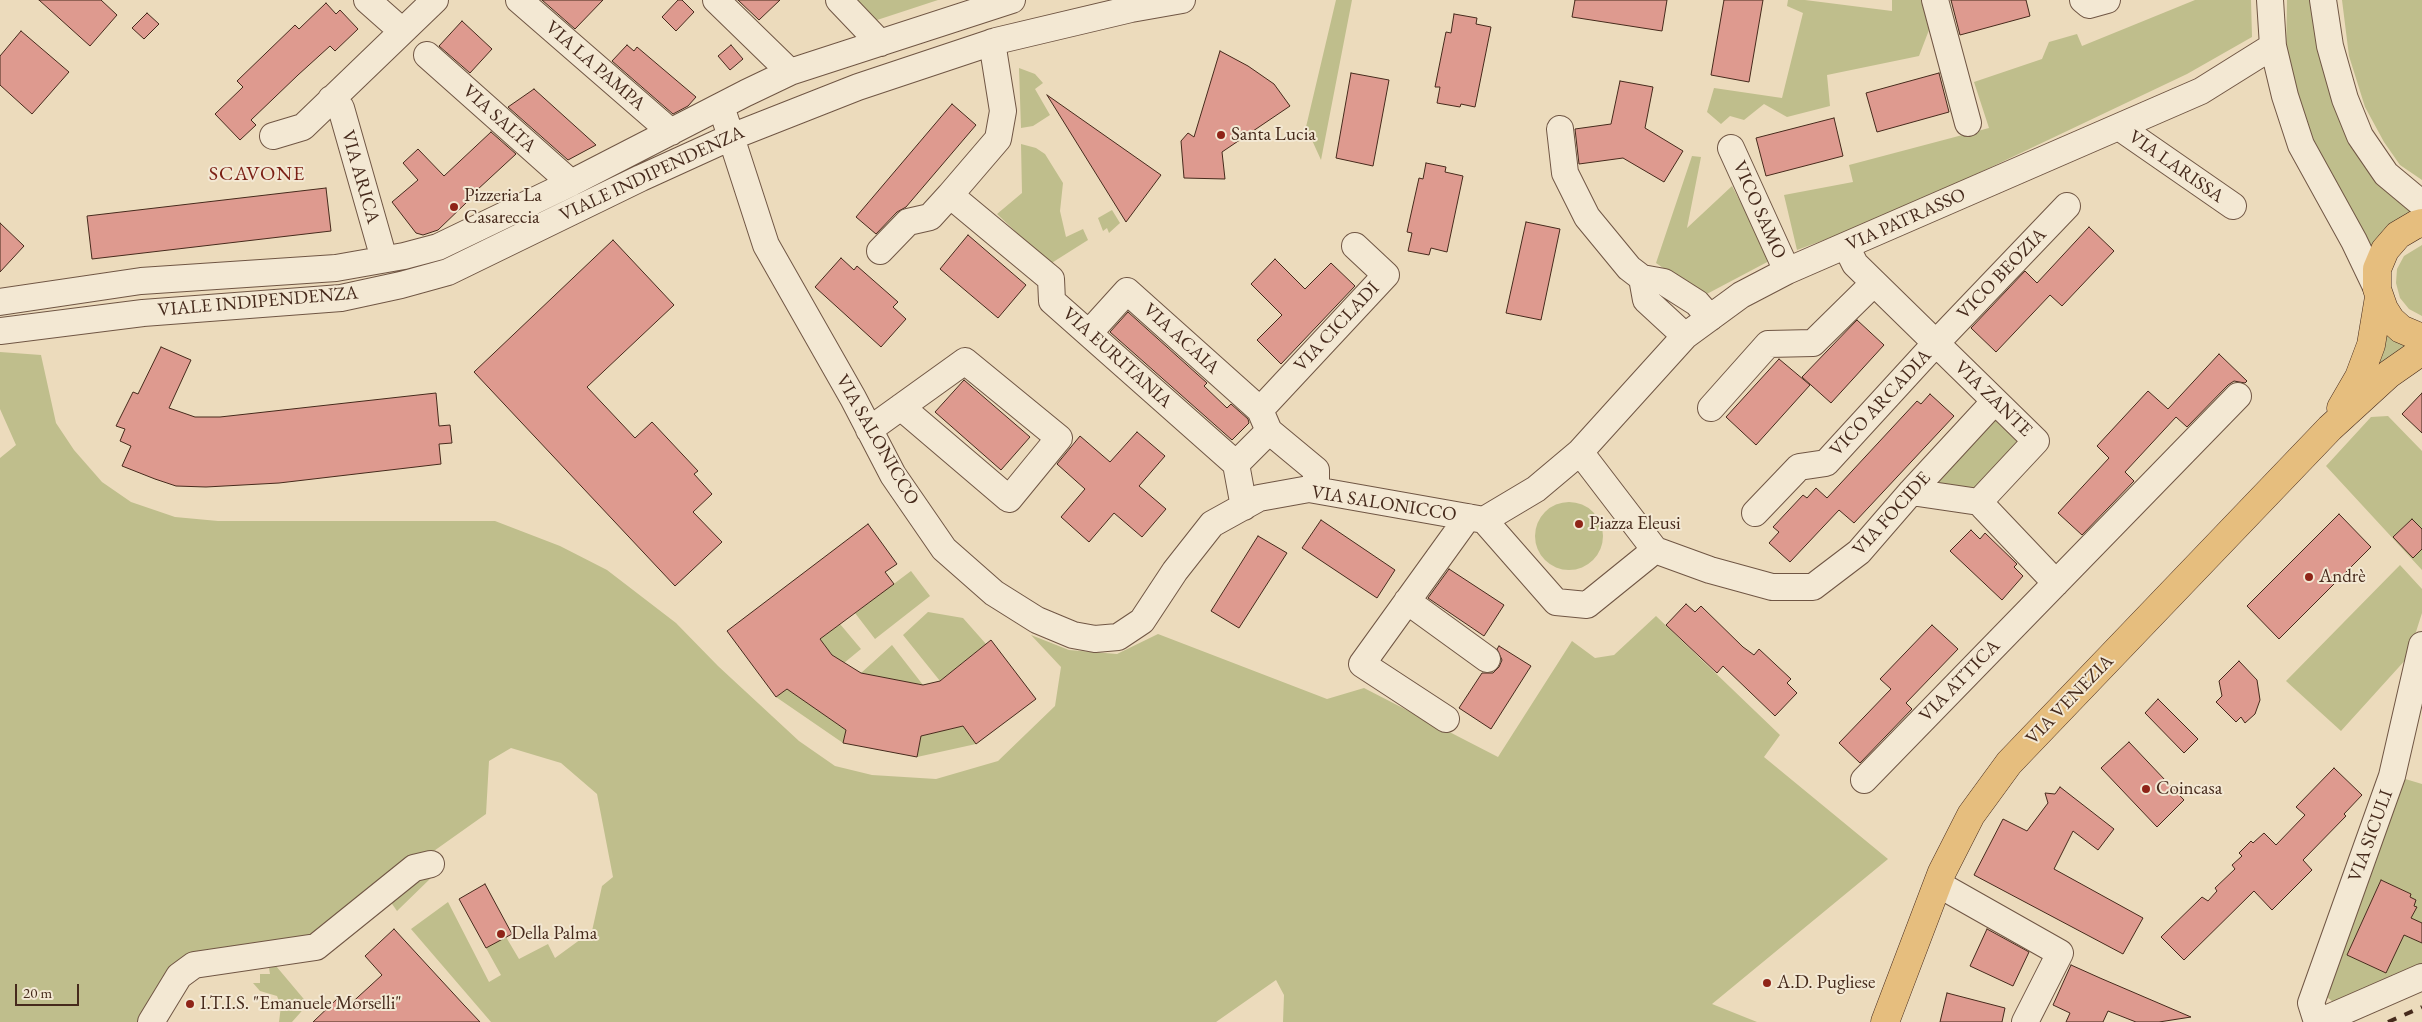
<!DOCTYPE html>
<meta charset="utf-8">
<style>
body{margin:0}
#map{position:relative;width:2422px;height:1022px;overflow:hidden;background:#ecdbbc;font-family:"EB Garamond",serif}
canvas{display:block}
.scale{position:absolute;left:15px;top:984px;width:64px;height:22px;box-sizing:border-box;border:2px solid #462a1c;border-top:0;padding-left:6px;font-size:15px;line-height:18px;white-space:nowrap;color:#462a1c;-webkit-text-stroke:4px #f3e8d3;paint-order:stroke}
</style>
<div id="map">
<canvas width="2422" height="1022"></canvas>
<div class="scale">20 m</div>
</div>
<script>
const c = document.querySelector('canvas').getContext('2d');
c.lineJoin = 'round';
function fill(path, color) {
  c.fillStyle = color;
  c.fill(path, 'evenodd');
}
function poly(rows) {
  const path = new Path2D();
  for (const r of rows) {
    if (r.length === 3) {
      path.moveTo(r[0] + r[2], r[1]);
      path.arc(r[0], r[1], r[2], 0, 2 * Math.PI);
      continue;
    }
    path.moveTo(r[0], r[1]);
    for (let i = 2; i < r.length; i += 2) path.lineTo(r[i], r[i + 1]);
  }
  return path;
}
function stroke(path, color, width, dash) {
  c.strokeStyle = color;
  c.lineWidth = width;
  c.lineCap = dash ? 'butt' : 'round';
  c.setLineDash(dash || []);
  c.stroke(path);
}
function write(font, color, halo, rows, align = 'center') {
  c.font = font + ' "EB Garamond",serif';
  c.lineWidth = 4;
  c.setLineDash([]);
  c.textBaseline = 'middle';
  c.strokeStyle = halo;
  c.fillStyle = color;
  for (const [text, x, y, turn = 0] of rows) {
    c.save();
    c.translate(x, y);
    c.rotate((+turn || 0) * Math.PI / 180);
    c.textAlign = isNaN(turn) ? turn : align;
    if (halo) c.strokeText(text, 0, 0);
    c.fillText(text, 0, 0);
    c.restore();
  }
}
fill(poly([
 [853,0,938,0,874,21],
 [1336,0,1352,0,1321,160,1306,127],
 [1788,0,1805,0,1892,11,1892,0,1921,0,1929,30,1919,56,1827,75,1830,106,1787,117,1764,104,1744,120,1730,116,1721,124,1707,112,1714,88,1782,98,1803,13,1787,6],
 [2195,0,2251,0,2252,37,2187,74,1886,217,1797,250,1784,195,1853,182,1849,165,1989,128,1974,82,2042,59,2049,42,2077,34,2082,46],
 [2287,0,2311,0,2347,135,2363,164,2396,200,2413,212,2384,230,2370,250,2299,117,2286,61],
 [2342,0,2422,0,2422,180,2400,165,2384,142,2365,107,2349,56],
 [1019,68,1035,74,1043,83,1035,89,1050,115,1033,126,1021,128],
 [1021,144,1036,148,1045,154,1063,183,1060,211,1066,237,1083,229,1088,240,1050,264,997,214,1022,193],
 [1692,156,1701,157,1687,228,1732,186,1771,260,1703,296,1656,263],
 [1112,210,1120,223,1109,233,1107,228,1103,231,1098,218],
 [2422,245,2422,316,2409,309,2400,298,2396,283,2397,269,2404,256],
 [2385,334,2405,346,2373,373],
 [0,352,41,355,56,423,74,450,102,482,131,502,175,517,218,521,495,521,560,546,607,570,676,623,718,666,799,741,835,766,872,775,936,779,998,761,1055,706,1061,667,1031,635,1069,650,1117,654,1158,634,1327,699,1364,688,1498,757,1572,641,1595,658,1614,655,1656,616,1780,735,1764,757,1888,859,1712,1004,1757,1022,1283,1022,1284,995,1276,980,1216,1022,491,1022,411,929,448,902,489,982,501,975,486,948,506,937,519,959,548,944,555,958,592,931,602,886,613,877,597,794,561,763,511,748,489,761,486,814,314,936,182,965,146,1022,0,1022,0,458,16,445,0,409],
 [1994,415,2022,442,1975,492,1932,483],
 [2388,416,2422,451,2422,529,2412,519,2393,537,2413,558,2422,549,2422,570,2326,466,2371,417],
 [1569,536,34],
 [2400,565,2422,589,2422,613,2408,657,2341,731,2286,681],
 [911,571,930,596,875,639,855,613],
 [928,612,963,618,986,644,940,681,903,635],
 [840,624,861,649,844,663,832,655,820,639],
 [892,645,923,685,861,673],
 [787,689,846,730,843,743,776,697],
 [963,726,976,744,917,757,921,736],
 [2402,778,2422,784,2422,923,2408,937,2422,943,2422,967,2339,1001,2332,1001,2323,994],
 [2381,880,2411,894,2410,897,2416,907,2386,973,2347,955],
 [434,875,397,911,390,901,418,876],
 [276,966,308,1004,292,1022,279,1022,281,1006,277,996,260,991,253,983,260,983,260,974,270,974,269,968]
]), '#bfbe8c');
const building = poly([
 [39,0,101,0,117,15,90,46,39,0],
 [542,0,603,0,575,29,542,0],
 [678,0,682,0,694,12,676,31,662,17,678,0],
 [738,0,780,0,759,20,738,0],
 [1575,0,1667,0,1662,31,1572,17,1575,0],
 [1724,0,1763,0,1749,82,1711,75,1724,0],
 [1951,0,2026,0,2030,16,1960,35,1951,0],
 [326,3,336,14,340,10,358,29,335,51,330,46,298,75,251,120,256,125,240,140,215,114,243,87,237,81,295,25,299,29,326,3],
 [147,13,159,24,144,39,132,28,147,13],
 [1454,14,1477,18,1476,24,1491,27,1475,107,1461,104,1460,107,1437,103,1440,87,1435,87,1446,32,1451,33,1454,14],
 [462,21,492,49,470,73,439,46,462,21],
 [21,31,69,72,32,114,0,85,0,56,21,31],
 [627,45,634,51,637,47,696,97,688,106,673,114,612,61,627,45],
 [731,45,743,59,730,70,718,56,731,45],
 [1220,51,1248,66,1274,84,1290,106,1222,152,1225,179,1184,178,1181,141,1188,133,1194,137,1220,51],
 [1351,73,1389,80,1373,166,1336,158,1351,73],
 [1939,73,1949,112,1877,132,1866,93,1939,73],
 [1620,81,1653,87,1645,128,1683,151,1664,182,1623,158,1579,164,1575,129,1611,124,1620,81],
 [534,89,596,145,568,160,508,107,534,89],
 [1047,95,1161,175,1126,222,1047,95],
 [952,104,976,125,906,207,897,212,876,234,856,217,952,104],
 [1834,118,1843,156,1766,176,1756,138,1834,118],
 [491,132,516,154,464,202,466,203,438,230,423,235,416,233,392,202,418,180,403,163,418,149,444,176,491,132],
 [1426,163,1446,167,1445,172,1463,176,1447,252,1431,248,1429,255,1408,251,1412,233,1407,232,1419,178,1423,179,1426,163],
 [326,188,331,231,92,259,87,216,326,188],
 [1526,222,1560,229,1541,320,1506,313,1526,222],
 [0,223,24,246,0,272,0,223],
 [2089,227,2114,251,2062,306,2050,295,1996,352,1971,328,2025,271,2037,283,2089,227],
 [968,235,1026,285,998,318,940,269,968,235],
 [613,240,674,305,587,387,635,438,652,422,698,471,694,474,712,494,693,512,722,542,675,586,474,372,613,240],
 [841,258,854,270,857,266,898,302,893,307,906,319,881,347,815,287,841,258],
 [1275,259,1305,289,1331,263,1355,286,1281,364,1257,340,1282,315,1251,284,1275,259],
 [1128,312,1207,383,1204,386,1227,408,1231,404,1248,419,1249,423,1232,440,1110,332,1128,312],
 [1857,320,1884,345,1831,403,1802,377,1857,320],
 [161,347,191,360,169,408,195,417,220,417,436,393,439,426,450,425,452,443,439,444,441,464,279,483,206,487,176,486,155,479,122,466,131,446,120,441,125,429,116,426,133,392,138,394,161,347],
 [2219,354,2247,381,2245,383,2234,381,2228,385,2187,427,2176,417,2125,472,2134,481,2082,535,2058,513,2109,458,2097,446,2148,391,2168,409,2219,354],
 [1779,359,1810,385,1756,445,1726,417,1779,359],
 [964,380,1030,437,1001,470,935,412,964,380],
 [2422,393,2422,433,2402,414,2422,393],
 [1930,394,1954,416,1854,523,1839,510,1790,562,1769,543,1779,532,1773,527,1803,495,1807,498,1816,488,1827,498,1917,401,1921,404,1930,394],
 [1137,432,1165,456,1139,486,1166,509,1142,537,1114,513,1089,542,1061,517,1085,489,1057,464,1080,436,1110,462,1137,432],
 [2339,514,2371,547,2279,639,2247,606,2339,514],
 [2412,519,2422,529,2422,549,2413,558,2393,537,2412,519],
 [1321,520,1395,570,1377,598,1302,548,1321,520],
 [868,524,897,564,885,572,894,584,820,639,832,655,861,673,923,685,940,681,991,640,1036,699,976,744,963,726,921,736,917,757,843,743,846,730,787,689,776,697,727,631,868,524],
 [1971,530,1980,539,1985,533,2017,564,2014,567,2023,576,2002,600,1950,551,1971,530],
 [1258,536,1287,553,1239,628,1211,611,1258,536],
 [1449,569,1504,605,1484,636,1428,598,1449,569],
 [1686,604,1695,612,1701,606,1743,647,1754,655,1759,649,1791,679,1787,683,1797,693,1775,716,1723,666,1717,673,1666,625,1686,604],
 [1932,625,1958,649,1906,703,1912,709,1860,763,1839,743,1891,689,1880,679,1932,625],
 [1499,646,1531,666,1491,729,1459,708,1482,673,1493,673,1499,667,1502,660,1497,649,1499,646],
 [2239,661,2257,680,2260,700,2255,714,2245,723,2241,717,2236,722,2216,702,2222,696,2219,681,2239,661],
 [2158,699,2198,739,2184,753,2145,713,2158,699],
 [2129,742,2184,800,2157,827,2101,768,2129,742],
 [2334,768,2362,795,2344,814,2346,816,2303,860,2312,870,2272,910,2254,891,2184,960,2161,937,2202,897,2208,901,2217,891,2215,888,2235,869,2232,865,2242,856,2239,853,2251,841,2253,843,2264,833,2276,845,2305,815,2296,807,2334,768],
 [2060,787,2114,829,2098,850,2073,831,2054,869,2143,918,2123,954,1974,875,2003,819,2027,831,2048,803,2045,793,2055,794,2060,787],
 [2381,880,2411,894,2410,897,2416,900,2414,906,2417,907,2411,918,2422,923,2422,943,2404,935,2386,973,2347,955,2381,880],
 [485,884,512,934,486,948,459,899,485,884],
 [394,929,464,1005,480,1022,313,1022,337,999,346,1008,382,975,365,956,394,929],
 [1987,929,2029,952,2013,986,1970,966,1987,929],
 [2071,965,2100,978,2191,1017,2159,1022,2136,1022,2108,1011,2103,1022,2066,1022,2070,1013,2053,1005,2071,965],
 [1947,993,2005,1008,2002,1022,1940,1022,1947,993]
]);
fill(building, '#de9a8f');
stroke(building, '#462a1c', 1);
const minor = poly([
 [367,0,402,31],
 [519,0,671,132],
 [716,0,790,72],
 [839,0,880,43],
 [1935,0,1968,123],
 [2083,0,2089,5,2107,0],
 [2270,0,2273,46,2285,96,2301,145,2354,241,2377,289],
 [2323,0,2330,46,2345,99,2360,136,2386,174,2422,204],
 [992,42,1003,111,998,139,950,195,1051,279,1052,301,1236,464,1244,507],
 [427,55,571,183],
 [331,99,341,108,384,259],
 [721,106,766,245,853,398,893,475,944,549,994,593,1037,620,1073,635,1095,639,1118,637,1142,621,1175,571,1212,524,1259,498,1309,489,1484,520],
 [2119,127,2233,206],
 [1560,129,1565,173,1587,217,1629,268,1642,278],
 [273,136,303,127,435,0],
 [1731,148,1787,271],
 [1846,246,1855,264,2036,441,1979,502,1911,492],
 [880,251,908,222,930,217,950,195],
 [0,302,141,281,336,268,404,256,438,247,571,183,746,93,790,72,1012,0],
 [0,331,143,313,341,298,401,285,448,272,641,178,731,137,858,87,996,41,1131,9,1182,0],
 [1089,333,1127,291,1260,410,1269,431],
 [1685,336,1646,300,1642,278,1664,282,1697,303,1710,318],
 [1711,408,1768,344,1813,343,1874,283],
 [1260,410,1386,275,1355,246],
 [869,430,965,361,1059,438,1009,499,901,407],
 [1580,452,1655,550,1587,605,1556,602,1484,520,1536,489,1580,452,1685,336,1741,295,1787,271,2201,91,2273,46],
 [1236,464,1269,431,1316,470,1316,490],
 [1979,502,2056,583],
 [1755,513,1799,467,1826,463,1936,343,2067,206],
 [1655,550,1710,570,1772,587,1813,587,1859,552,1911,492,1995,401],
 [1407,601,1487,659],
 [1446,719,1362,664,1468,517],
 [1864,780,2238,396],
 [1938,884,2060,953,2025,1022],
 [151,1022,179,976,194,965,316,947,414,868,431,864],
 [2317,1022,2311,1003,2392,776,2422,645],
 [2319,1022,2422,977]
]);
const major = poly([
 [2422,223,2415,225,2398,235,2385,250,2377,269,2377,289,2384,309,2391,320,2401,329,2422,338],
 [2341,408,2359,377,2371,345,2379,297],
 [1885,1022,1942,872,1971,815,2009,763,2330,428,2389,374,2422,351]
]);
stroke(minor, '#705644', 28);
stroke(major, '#462a1c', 29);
stroke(minor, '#f3e8d3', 26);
stroke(major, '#e6be7e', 28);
stroke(poly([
 [2388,1022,2422,1007]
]), '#462a1c', 4, [9, 9]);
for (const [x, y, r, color] of [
 [1221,135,5,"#8f2418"],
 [454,207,5,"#8f2418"],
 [1579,524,5,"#8f2418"],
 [2309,577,5,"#8f2418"],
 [2146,789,5,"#8f2418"],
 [501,934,5,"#8f2418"],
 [1767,983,5,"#8f2418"],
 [190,1004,5,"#8f2418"]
]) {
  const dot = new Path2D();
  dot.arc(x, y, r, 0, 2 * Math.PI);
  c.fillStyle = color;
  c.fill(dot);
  stroke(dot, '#f3e8d3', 2);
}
write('19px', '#462a1c', '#f3e8d3', [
 ["VIA LA PAMPA",595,66,41],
 ["VIA SALTA",499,119,42],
 ["VIA LARISSA",2176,167,35],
 ["VIALE INDIPENDENZA",652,174,-25],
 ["VIA ARICA",360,177,74],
 ["VICO SAMO",1759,210,66],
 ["VIA PATRASSO",1906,220,-24],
 ["VICO BEOZIA",2002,274,-46],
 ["VIALE INDIPENDENZA",258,302,-5],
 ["VIA CICLADI",1337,327,-47],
 ["VIA ACAIA",1181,339,42],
 ["VIA EURITANIA",1117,358,42],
 ["VIA ZANTE",1993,399,44],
 ["VICO ARCADIA",1881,403,-47],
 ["VIA SALONICCO",877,440,60],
 ["VIA SALONICCO",1384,504,9],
 ["VIA FOCIDE",1892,514,-48],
 ["VIA ATTICA",1960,681,-46],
 ["VIA VENEZIA",2070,700,-46],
 ["VIA SICULI",2371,836,-70]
]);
write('19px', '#462a1c', '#f3e8d3', [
 ["Santa Lucia",1231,135],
 ["Pizzeria La",464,196],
 ["Casareccia",464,218],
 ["Piazza Eleusi",1589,524],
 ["Andrè",2319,577],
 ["Coincasa",2156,789],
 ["Della Palma",511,934],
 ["A.D. Pugliese",1777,983],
 ["I.T.I.S. \"Emanuele Morselli\"",200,1004]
], 'left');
c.letterSpacing = '1px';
write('20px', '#7a1f14', '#f3e8d3', [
 ["SCAVONE",257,175]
]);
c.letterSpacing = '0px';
</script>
